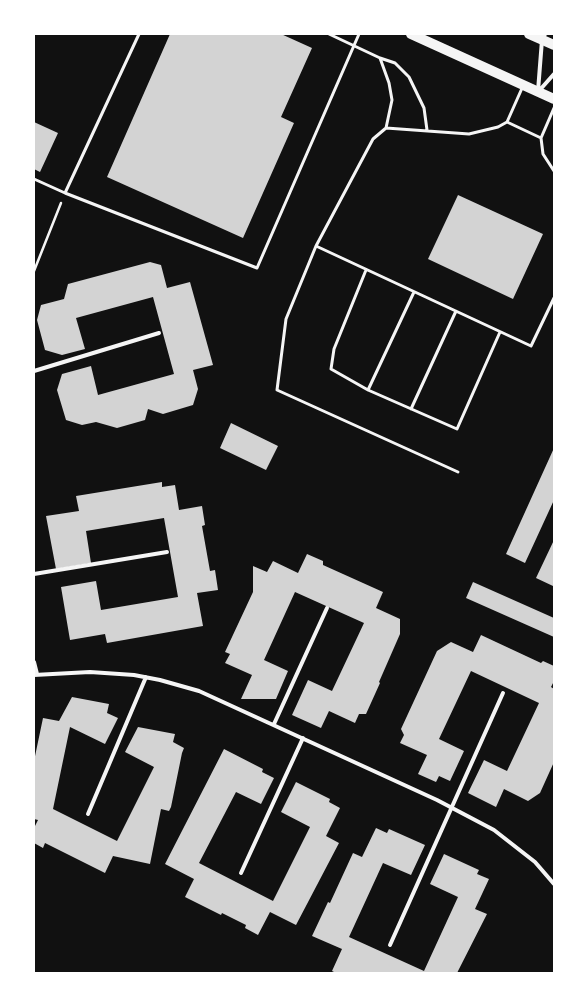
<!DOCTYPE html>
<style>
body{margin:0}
#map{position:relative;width:588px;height:1007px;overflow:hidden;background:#111;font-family:"PT Sans Narrow",sans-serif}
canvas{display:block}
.frame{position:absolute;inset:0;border:35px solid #fff;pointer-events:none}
</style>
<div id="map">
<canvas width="588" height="1007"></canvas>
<div class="frame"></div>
</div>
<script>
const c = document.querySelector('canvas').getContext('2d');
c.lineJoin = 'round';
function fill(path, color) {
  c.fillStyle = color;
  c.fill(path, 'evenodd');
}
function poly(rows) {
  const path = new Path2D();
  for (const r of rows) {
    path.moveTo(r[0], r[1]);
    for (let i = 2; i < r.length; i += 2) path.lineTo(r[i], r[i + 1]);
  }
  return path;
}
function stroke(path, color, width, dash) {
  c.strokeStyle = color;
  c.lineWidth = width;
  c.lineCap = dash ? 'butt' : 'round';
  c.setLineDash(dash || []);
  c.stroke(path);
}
fill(poly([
 [170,34,281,34,312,48,281,117,294,123,243,238,107,177],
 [34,122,58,133,40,172,34,169],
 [458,195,543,234,513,299,428,259],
 [150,262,161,265,167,288,190,282,213,365,193,370,198,389,193,405,163,414,148,409,145,420,117,428,96,422,82,425,66,420,57,390,62,374,91,366,98,395,174,374,153,297,76,318,85,349,62,355,45,350,37,320,41,305,64,299,68,284],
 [231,423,278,446,266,470,220,448],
 [554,448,554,500,525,563,506,554],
 [162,482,162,487,175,485,179,510,202,506,205,525,202,526,210,571,215,570,218,590,197,593,203,626,107,643,105,634,70,640,61,587,96,581,101,610,178,597,164,518,86,531,91,563,56,569,46,516,79,511,76,496],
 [554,540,554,584,553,586,536,578],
 [307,554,323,561,323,565,383,592,376,608,400,619,400,634,379,682,380,683,366,714,359,714,355,723,329,711,321,728,292,715,308,680,332,691,364,623,295,592,264,660,288,671,276,699,241,699,252,675,225,663,230,654,225,652,253,592,253,566,267,572,273,561,298,573],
 [473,582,554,618,554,637,466,598],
 [481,635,541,663,543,661,554,666,554,681,551,687,554,689,554,762,540,793,528,801,504,789,496,807,468,793,484,760,507,771,539,703,471,671,439,739,464,751,450,781,439,776,436,782,418,774,427,755,400,743,404,735,401,729,437,651,451,642,473,652],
 [72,697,109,704,107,713,118,718,105,744,70,727,53,809,117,841,154,767,125,752,138,727,175,734,173,742,184,748,182,753,171,807,169,811,161,809,150,864,113,856,105,873,45,843,43,848,34,843,34,828,38,820,34,819,34,761,43,718,59,721],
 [224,749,263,769,262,772,274,778,261,804,236,792,199,863,273,901,310,827,281,812,296,782,330,799,329,802,340,808,326,836,339,843,296,925,270,912,258,935,245,928,246,925,222,913,221,915,185,897,194,879,165,864],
 [376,828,387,833,389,829,425,845,411,875,383,863,349,937,424,971,458,897,430,884,444,854,479,870,477,874,489,879,475,909,487,914,457,973,336,973,332,971,342,949,312,936,328,902,330,903,353,853,362,857]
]), '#d3d3d3');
stroke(poly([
 [34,271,61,203]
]), '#f5f5f5', 2.5);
stroke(poly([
 [329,34,380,58],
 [554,108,541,138,543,154,554,171],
 [507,122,541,138],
 [386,128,392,100,389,83,380,58,395,63,409,77,424,108,427,130],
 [34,179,65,193,257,268,359,34],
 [65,193,139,34],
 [316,246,531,346,554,298],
 [366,270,334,349,331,369,368,390,414,292],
 [368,390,457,429,500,332],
 [411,409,456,311],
 [458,472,277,390,286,319,316,246,373,139,386,128,469,134,498,127,507,122,523,86]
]), '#f5f5f5', 3);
stroke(poly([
 [538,91,542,40,545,34],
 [538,92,554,74],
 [34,371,159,333],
 [34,574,167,552],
 [34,662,37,674],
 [34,675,90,672,134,675,160,680,199,691,437,800,494,830,535,862,554,884],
 [274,724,327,608],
 [88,814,146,677],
 [241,873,303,738],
 [390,945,503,693]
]), '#f5f5f5', 4);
stroke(poly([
 [411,34,554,99],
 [529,34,554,45]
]), '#f5f5f5', 10);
</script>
